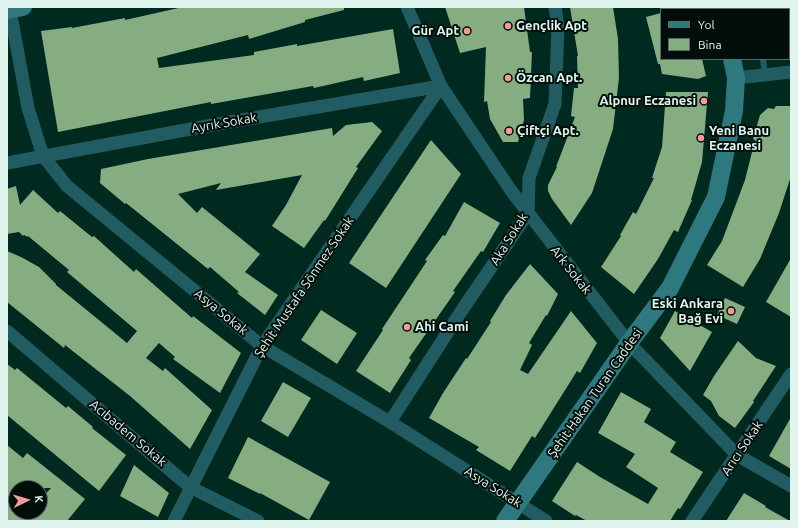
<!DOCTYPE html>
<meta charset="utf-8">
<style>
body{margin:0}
#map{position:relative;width:798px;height:528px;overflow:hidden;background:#00291f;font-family:Ubuntu,sans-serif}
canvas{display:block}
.frame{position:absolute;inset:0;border:8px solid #dff5ed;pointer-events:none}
.legend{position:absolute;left:660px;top:8px;width:130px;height:52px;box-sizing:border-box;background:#010e0a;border:1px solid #5a6a65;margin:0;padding:5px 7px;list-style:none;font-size:12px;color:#dff5ed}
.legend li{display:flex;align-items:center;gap:8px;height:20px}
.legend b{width:20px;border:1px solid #5a6a65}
.north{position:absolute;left:8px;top:480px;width:40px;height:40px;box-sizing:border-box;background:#010e0a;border:1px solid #5a6a65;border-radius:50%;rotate:85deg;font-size:11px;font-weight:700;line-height:16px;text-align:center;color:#dff5ed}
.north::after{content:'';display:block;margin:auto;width:14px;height:18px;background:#f59b99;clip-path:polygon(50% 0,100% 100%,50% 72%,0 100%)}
</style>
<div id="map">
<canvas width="798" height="528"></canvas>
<div class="frame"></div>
<ul class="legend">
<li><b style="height:5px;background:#2e7980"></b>Yol</li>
<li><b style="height:11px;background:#86ad82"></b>Bina</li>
</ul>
<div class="north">K</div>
</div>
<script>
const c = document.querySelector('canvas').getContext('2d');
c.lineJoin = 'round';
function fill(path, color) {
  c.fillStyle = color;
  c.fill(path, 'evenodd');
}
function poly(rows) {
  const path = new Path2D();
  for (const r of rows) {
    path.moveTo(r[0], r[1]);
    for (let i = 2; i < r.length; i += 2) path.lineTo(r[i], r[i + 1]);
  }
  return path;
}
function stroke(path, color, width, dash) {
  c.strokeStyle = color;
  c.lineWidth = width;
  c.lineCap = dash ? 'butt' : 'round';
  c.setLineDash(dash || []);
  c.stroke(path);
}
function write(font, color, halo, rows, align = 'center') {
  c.font = font + ' Ubuntu,sans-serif';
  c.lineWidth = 4;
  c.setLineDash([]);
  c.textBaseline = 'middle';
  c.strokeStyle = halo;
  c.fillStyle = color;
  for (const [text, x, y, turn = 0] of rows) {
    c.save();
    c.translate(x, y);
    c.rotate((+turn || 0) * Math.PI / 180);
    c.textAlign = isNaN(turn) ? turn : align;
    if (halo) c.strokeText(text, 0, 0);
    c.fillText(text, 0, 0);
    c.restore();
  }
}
fill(poly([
 [183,7,344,7,344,10,305,20,305,22,249,39,248,35,157,58,159,68,254,55,254,52,297,44,297,46,393,29,400,73,364,81,363,77,314,88,313,86,211,104,211,102,58,132,41,31,72,27,72,28,125,18,125,20],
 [445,7,524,7,530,52,532,52,530,98,523,99,524,120,518,142,503,142,490,119,487,101,484,102,486,47,460,53],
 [570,7,613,7,618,39,619,78,613,129,592,193,571,225,552,199,548,191,548,185,557,167,556,167,575,117,571,116,574,88,578,88,577,56,578,56],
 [661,13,661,59,702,59,706,76,698,79,662,74,660,64,658,64,646,17],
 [666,92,708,92,702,162,691,200,692,200,678,232,674,230,658,259,634,294,601,267,621,236,620,235,633,212,636,214,654,178,652,178,662,147],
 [776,106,791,106,791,176,779,213,760,259,743,287,707,265,722,241,745,180,755,140,753,139,760,115,768,108,774,109],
 [372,122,382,131,356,167,358,168,325,221,324,220,304,248,272,226,286,205,302,175,216,190,221,183,178,194,197,213,202,207,260,254,245,272,278,295,265,315,237,293,239,292,210,267,208,269,126,203,125,204,100,183,101,169,148,159,332,128,333,136,346,125],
 [431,140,461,174,386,288,349,263],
 [16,186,20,205,33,190,58,213,60,211,92,237,94,236,134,272,136,269,192,318,193,316,241,353,220,393,173,359,175,357,159,343,146,358,163,371,165,368,212,410,190,449,130,396,65,345,64,348,7,302,7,251,21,257,39,267,56,284,56,285,127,343,137,331,67,272,69,270,28,236,28,237,24,235,23,236,19,232,7,234,7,189],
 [464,202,500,223,483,252,481,251,453,291,455,292,409,358,411,360,390,393,356,371,383,330,382,329,427,261,425,260,443,235,445,236],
 [791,258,791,317,766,302],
 [530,264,558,294,547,316,546,315,529,343,532,345,520,370,528,374,571,311,597,343,580,373,577,371,535,438,532,436,510,471,476,450,479,447,429,418,443,393,466,358,467,359,491,322,490,321,506,295],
 [725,298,745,307,737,324,717,315],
 [321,310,357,333,337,364,301,340],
 [675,311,712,332,690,371,660,338],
 [738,341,756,358,776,366,753,401,754,402,735,428,719,416,711,401,703,395,714,376],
 [7,364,15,370,17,368,66,408,68,406,93,427,92,428,126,455,99,491,7,415],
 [283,382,311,398,288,437,261,421],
 [621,392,651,409,644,422,676,442,670,452,703,472,680,509,678,508,670,521,587,521,576,515,575,516,552,501,577,462,600,477,648,504,658,488,626,467,635,454,598,433],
 [791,417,791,469,769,456],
 [248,437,330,482,309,520,260,493,260,494,228,478],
 [7,445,23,458,27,453,85,499,67,521,7,521],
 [16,488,51,488,40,500,40,512,16,512],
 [134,465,169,493,158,517,120,496],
 [744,493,766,506,765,507,790,521,726,521]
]), '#86ad82');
stroke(poly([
 [27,518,30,521]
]), '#5f8077', 2, [4, 2]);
stroke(poly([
 [754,9,760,7],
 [763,59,765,75]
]), '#205c61', 6);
stroke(poly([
 [407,7,441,86,512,192,629,343,737,455,791,486],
 [10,10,28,108,43,156,67,186,262,346,390,422,546,521],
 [736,78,791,72],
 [7,163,218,124,441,86],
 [7,331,190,487,258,521],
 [390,422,460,313,528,213,529,178,555,104,558,27,555,7],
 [174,521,262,346,441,86],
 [692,521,791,374]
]), '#205c61', 13);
stroke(poly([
 [720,7,720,9],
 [7,10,23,7],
 [505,521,629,343,670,288,716,197,734,111,736,78,732,59]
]), '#2e7980', 18);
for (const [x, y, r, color] of [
 [508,26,4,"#f59b99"],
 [467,31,4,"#f59b99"],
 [508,78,4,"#f59b99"],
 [704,101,4,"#f59b99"],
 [509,131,4,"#f59b99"],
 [701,138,4,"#f59b99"],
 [731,311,4,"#f59b99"],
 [407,327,4,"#f59b99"]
]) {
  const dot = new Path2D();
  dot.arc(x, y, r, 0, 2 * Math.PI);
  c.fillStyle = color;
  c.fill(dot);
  stroke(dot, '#010e0a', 1.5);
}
write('bold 13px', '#dff5ed', '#010e0a', [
 ["Gençlik Apt",516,26],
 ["Gür Apt",459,31,"right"],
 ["Özcan Apt.",516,78],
 ["Alpnur Eczanesi",696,101,"right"],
 ["Çiftçi Apt.",517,131],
 ["Yeni Banu",709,131],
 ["Eczanesi",709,146],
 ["Eski Ankara",723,304,"right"],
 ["Bağ Evi",723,319,"right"],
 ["Ahi Cami",415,327]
], 'left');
write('13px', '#dff5ed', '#010e0a', [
 ["Ayrık Sokak",224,123,-10],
 ["Aka Sokak",509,239,-58],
 ["Ark Sokak",571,270,52],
 ["Şehit Mustafa Sönmez Sokak",304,287,-56],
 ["Asya Sokak",221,312,39],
 ["Şehit Hakan Turan Caddesi",595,393,-55],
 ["Acıbadem Sokak",128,433,40],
 ["Arıcı Sokak",742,448,-56],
 ["Asya Sokak",493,487,32]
]);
</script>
